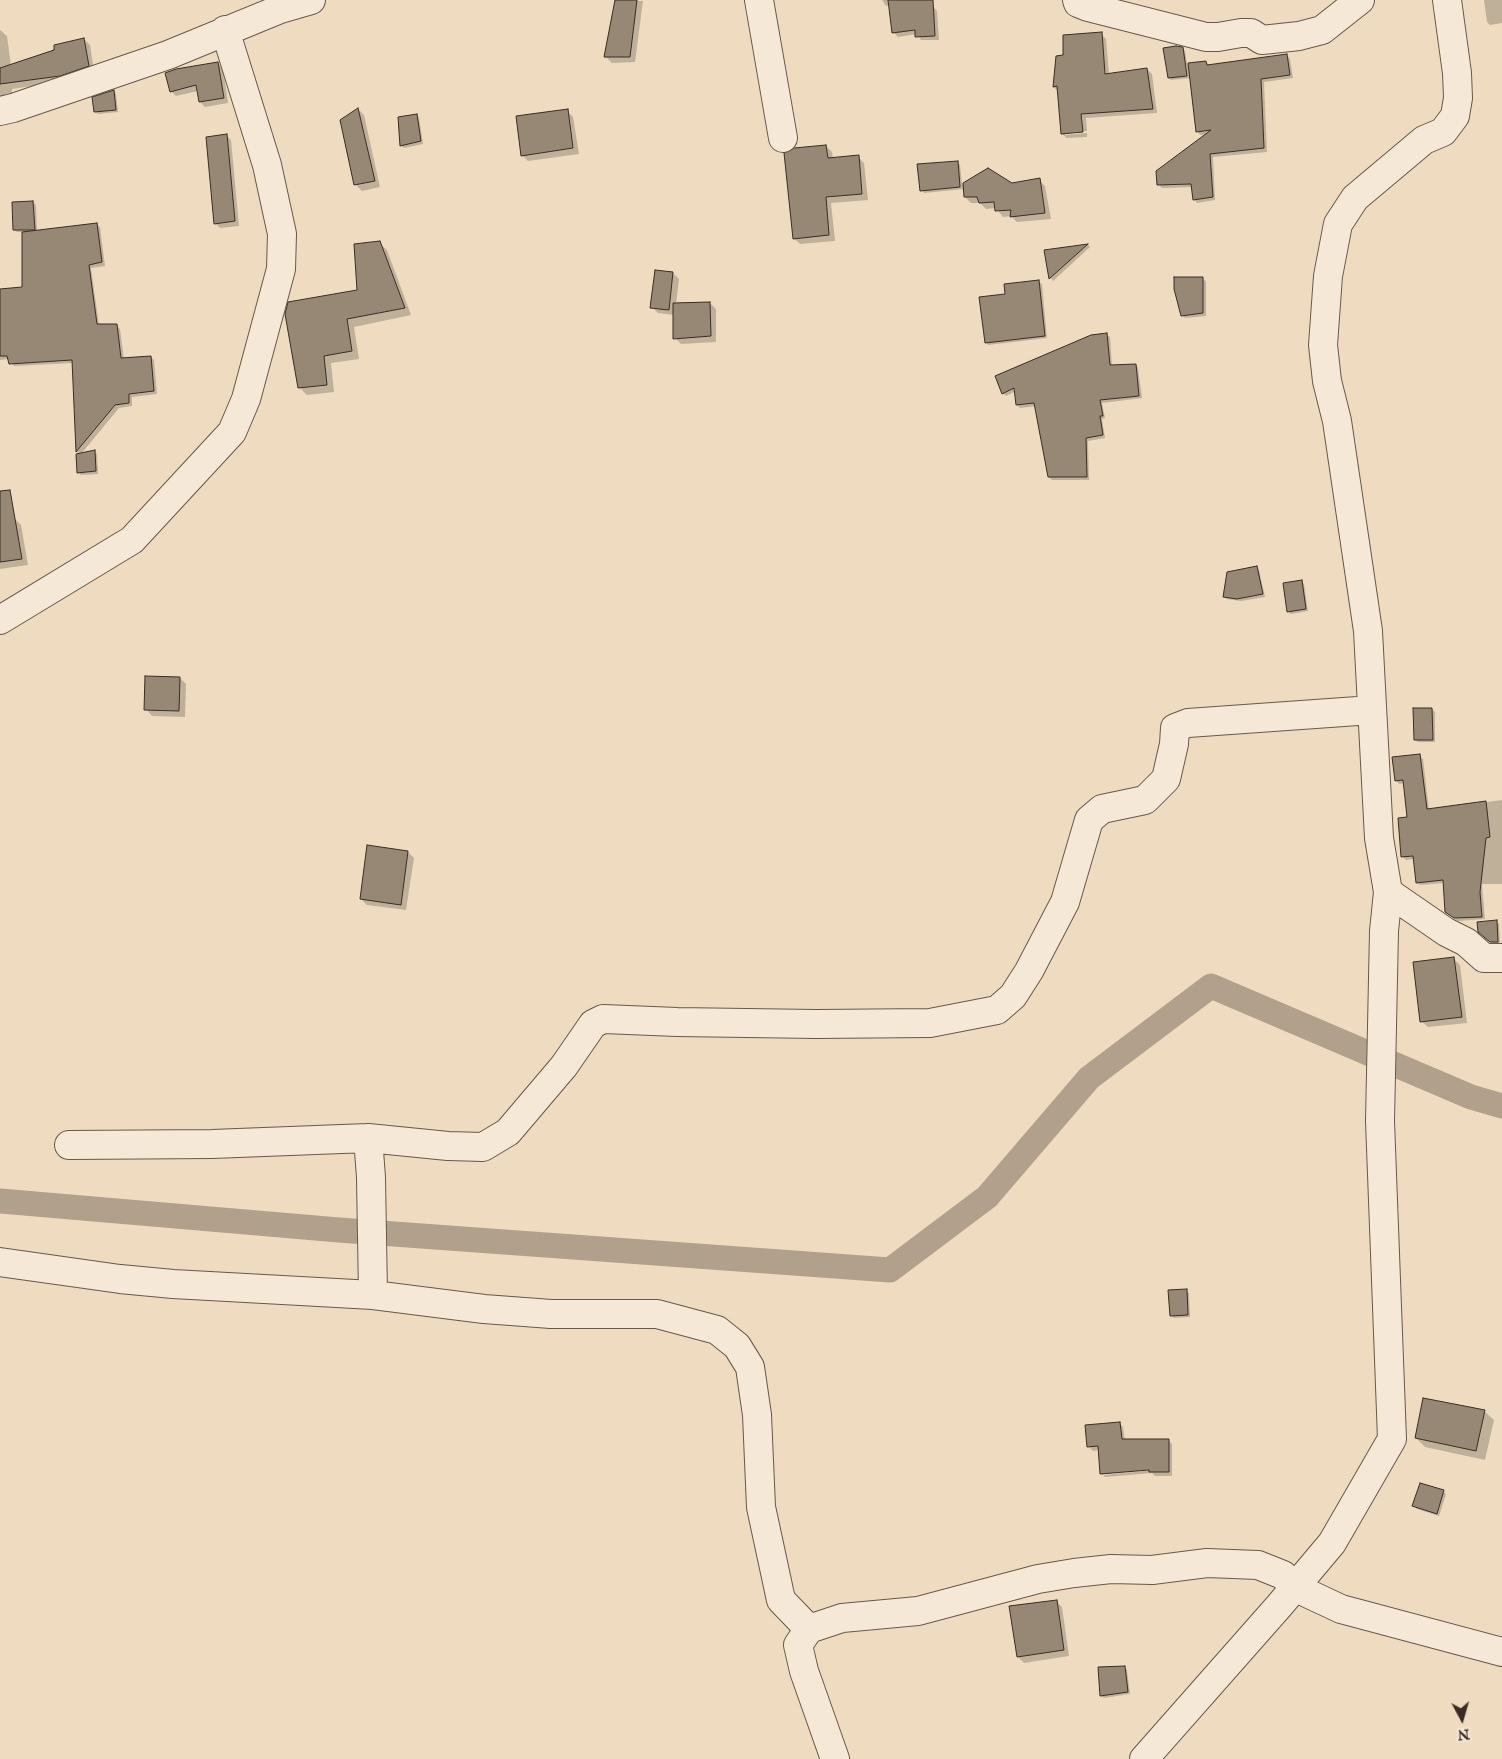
<!DOCTYPE html>
<style>
body{margin:0}
#map{position:relative;width:1502px;height:1759px;overflow:hidden;background:#efdcc0;font-family:"IM FELL English",serif}
canvas{display:block}
.north{position:absolute;left:1437px;top:1694px;width:50px;height:50px;-webkit-text-stroke:4px #f5e8d6;paint-order:stroke;rotate:174deg;font-size:14px;font-weight:700;line-height:20px;text-align:center;color:#382d24}
.north::after{content:'';display:block;margin:auto;width:18px;height:22px;background:#382d24;clip-path:polygon(50% 0,100% 100%,50% 72%,0 100%)}
</style>
<div id="map">
<canvas width="1502" height="1759"></canvas>
<div class="north">N</div>
</div>
<script>
const c = document.querySelector('canvas').getContext('2d');
c.lineJoin = 'round';
function fill(path, color) {
  c.fillStyle = color;
  c.fill(path, 'evenodd');
}
function poly(rows) {
  const path = new Path2D();
  for (const r of rows) {
    path.moveTo(r[0], r[1]);
    for (let i = 2; i < r.length; i += 2) path.lineTo(r[i], r[i + 1]);
  }
  return path;
}
function stroke(path, color, width, dash) {
  c.strokeStyle = color;
  c.lineWidth = width;
  c.lineCap = dash ? 'butt' : 'round';
  c.setLineDash(dash || []);
  c.stroke(path);
}
fill(poly([
 [616,0,643,1,635,62,612,63,606,57],
 [882,0,927,0,937,11,939,40,921,40,917,34,898,37,894,33,890,5,886,6],
 [1484,0,1502,0,1502,23,1490,25,1487,22],
 [0,30,7,36,11,66,56,51,84,39,90,45,94,72,66,81,12,89,12,97,0,99],
 [1101,34,1106,39,1109,74,1147,69,1152,74,1157,113,1086,118,1087,131,1065,132,1065,135,1087,133,1087,137,1067,138,1062,134,1058,92,1054,87,1058,57,1065,57],
 [1182,48,1185,51,1187,64,1206,62,1210,66,1287,55,1290,59,1293,78,1264,82,1267,152,1213,157,1215,200,1197,203,1194,199,1193,187,1162,188,1158,184,1208,134,1200,135,1197,131,1191,78,1171,80,1169,78],
 [218,63,223,68,228,103,205,107,200,102,198,91,176,96,171,91],
 [114,91,116,94,118,112,98,114,95,112],
 [358,109,364,115,380,187,362,191,356,185,341,121],
 [567,111,573,117,579,154,528,161,522,155],
 [417,115,419,118,423,144,404,148,401,145],
 [226,135,231,140,239,226,220,228,215,223],
 [826,146,832,152,833,159,858,157,864,163,868,200,831,203,835,241,800,244,794,238],
 [958,163,960,165,962,184,988,169,1011,184,1039,180,1045,186,1051,219,1017,222,1011,216,1003,217,996,208,986,209,980,203,971,203,965,197,964,189,924,193,922,190],
 [33,202,36,205,37,232,96,224,100,227,105,266,91,268,99,325,117,326,120,329,124,359,151,357,154,360,157,394,132,397,132,406,119,408,81,454,94,452,97,454,98,474,81,475,78,472,80,454,77,452,73,363,14,366,9,359,0,360,0,290,23,288,24,232,17,232,14,230],
 [379,243,387,250,411,315,354,327,359,359,331,363,334,392,307,395,300,388,359,292],
 [1088,245,1090,247,1053,281,1051,278,1046,251],
 [673,273,679,279,676,304,710,303,716,309,716,342,681,344,675,338,674,315,658,313,652,307],
 [1203,279,1206,281,1206,316,1185,318,1182,315],
 [1039,282,1042,284,1047,338,988,345,986,342],
 [1107,335,1110,337,1112,366,1136,365,1138,368,1142,398,1102,403,1105,418,1102,419,1105,438,1088,441,1089,480,1052,480,1049,477,1036,406,1020,408,1017,405,1016,391,1006,396,1003,393],
 [15,519,21,525,28,565,0,569,0,522],
 [1257,567,1259,570,1265,597,1241,601,1227,599,1225,596],
 [1302,582,1304,584,1308,611,1291,614,1288,611],
 [180,678,186,684,185,717,152,716,146,709],
 [1432,709,1435,712,1435,742,1418,742,1415,740],
 [1419,756,1423,759,1429,810,1502,800,1502,884,1482,884,1485,919,1458,921,1446,912,1444,883,1420,885,1417,882,1414,859,1406,860,1402,856,1408,818,1405,783,1399,784,1396,780],
 [408,852,414,858,406,910,367,905,361,899],
 [1496,922,1499,924,1500,945,1494,945,1479,931],
 [1454,959,1460,965,1467,1023,1428,1027,1421,1021],
 [1186,1291,1189,1293,1190,1317,1174,1318,1171,1315],
 [1484,1411,1494,1420,1485,1460,1425,1447,1416,1438],
 [1119,1423,1123,1427,1125,1440,1168,1440,1172,1444,1172,1476,1155,1476,1152,1473,1105,1477,1101,1473,1099,1450,1093,1451,1089,1447],
 [1156,1468,1156,1470,1103,1475,1103,1472],
 [1443,1491,1446,1494,1439,1516,1417,1509,1414,1506],
 [1056,1601,1062,1607,1069,1656,1024,1663,1018,1657],
 [1124,1667,1127,1670,1130,1694,1104,1698,1101,1696]
]), '#0003');
stroke(poly([
 [0,1201,339,1230,890,1270,987,1197,1089,1078,1211,986,1471,1097,1502,1106]
]), '#b1a08b', 25);
const building = poly([
 [615,0,637,0,630,57,604,57,615,0],
 [888,0,933,0,935,36,915,37,915,30,892,33,888,0],
 [1102,32,1105,74,1147,68,1153,109,1081,114,1083,132,1061,134,1057,86,1053,87,1056,56,1063,55,1063,35,1102,32],
 [84,38,89,66,60,76,0,84,0,68,54,50,54,45,84,38],
 [1176,46,1183,47,1187,76,1168,78,1163,48,1176,46],
 [1287,54,1290,75,1261,79,1264,148,1210,154,1213,197,1193,200,1191,184,1157,185,1156,171,1211,130,1196,132,1188,63,1206,61,1207,65,1287,54],
 [218,62,224,98,199,102,196,85,170,92,165,73,176,69,218,62],
 [114,90,116,110,94,112,92,97,114,90],
 [358,108,375,181,354,185,340,120,358,108],
 [568,109,573,148,521,156,516,116,568,109],
 [417,114,421,141,400,146,398,117,417,114],
 [227,134,235,221,214,224,206,137,227,134],
 [826,145,828,158,859,155,862,194,826,197,829,235,793,239,784,153,794,148,826,145],
 [958,161,960,187,920,191,917,164,958,161],
 [988,168,1012,183,1040,178,1045,213,1010,217,1011,210,995,211,994,202,979,203,977,197,964,197,963,183,988,168],
 [33,201,35,230,13,230,12,202,33,201],
 [97,223,102,262,89,265,97,324,117,324,121,358,151,356,154,391,129,394,129,403,115,405,76,452,72,360,9,364,7,356,0,356,0,289,22,287,22,232,97,223],
 [380,241,405,308,347,319,352,351,324,356,327,385,298,388,285,314,288,302,357,290,354,244,380,241],
 [1088,244,1049,279,1044,250,1088,244],
 [655,270,673,272,669,310,650,308,655,270],
 [1174,277,1203,277,1203,313,1181,316,1174,289,1174,277],
 [1039,280,1045,336,985,343,979,297,1005,294,1004,284,1039,280],
 [710,302,711,336,673,339,673,303,710,302],
 [1107,333,1110,365,1136,364,1139,396,1100,400,1103,416,1100,416,1103,435,1086,438,1087,477,1048,477,1034,403,1016,405,1014,388,1002,394,995,376,1091,335,1107,333],
 [95,450,96,471,77,473,76,454,95,450],
 [10,490,22,559,0,562,0,491,10,490],
 [1257,566,1263,594,1237,599,1223,597,1227,572,1257,566],
 [1302,580,1306,609,1287,612,1283,583,1302,580],
 [145,676,180,677,179,711,144,710,145,676],
 [1413,708,1432,708,1433,740,1414,740,1413,708],
 [1420,754,1427,809,1486,801,1490,837,1486,838,1480,892,1482,917,1454,918,1445,912,1443,880,1416,883,1413,856,1401,857,1398,818,1407,817,1403,780,1395,781,1392,757,1420,754],
 [367,845,408,851,401,905,360,899,367,845],
 [1497,920,1498,942,1490,942,1478,932,1477,922,1497,920],
 [1454,957,1462,1017,1420,1022,1413,962,1454,957],
 [1187,1289,1188,1315,1170,1316,1168,1290,1187,1289],
 [1423,1398,1485,1410,1476,1451,1415,1438,1423,1398],
 [1120,1422,1122,1439,1169,1439,1169,1472,1149,1472,1149,1470,1100,1474,1098,1446,1087,1447,1085,1425,1120,1422],
 [1420,1483,1444,1490,1437,1514,1412,1506,1420,1483],
 [1057,1600,1064,1650,1017,1657,1009,1606,1057,1600],
 [1125,1666,1128,1692,1100,1696,1098,1667,1125,1666]
]);
fill(building, '#978875');
stroke(building, '#382d24', 1);
const minor = poly([
 [759,0,783,138],
 [1077,0,1078,3,1088,7,1206,37,1218,37,1241,33,1251,33,1262,40,1299,36,1322,30,1360,0],
 [0,111,13,108,168,55,280,9,311,0],
 [0,620,132,540,232,432,246,399,281,269,282,234,267,165,225,30],
 [1388,892,1446,932,1466,942,1484,958,1502,958],
 [368,1138,371,1177,373,1295],
 [69,1145,212,1144,368,1138,448,1146,483,1147,508,1132,564,1066,593,1024,603,1019,677,1022,816,1024,930,1023,997,1010,1013,996,1029,971,1065,902,1089,820,1102,809,1145,800,1166,779,1174,744,1175,728,1188,723,1372,710],
 [0,1262,120,1279,173,1284,373,1295,484,1309,551,1314,657,1314,717,1330,737,1346,750,1367,757,1415,761,1507,781,1600,809,1629],
 [835,1759,804,1671,798,1645,809,1629,842,1618,918,1611,1038,1579,1074,1573,1111,1569,1152,1570,1207,1563,1258,1565,1283,1575,1294,1587,1341,1609,1502,1652],
 [1144,1759,1279,1606,1332,1543,1392,1439,1380,1121,1384,931,1388,892,1379,838,1368,631,1337,421,1327,381,1323,345,1328,276,1338,224,1355,198,1424,140,1443,132,1455,116,1458,98,1457,73,1447,0]
]);
stroke(minor, '#66594b', 30);
stroke(minor, '#f5e8d6', 28);
</script>
